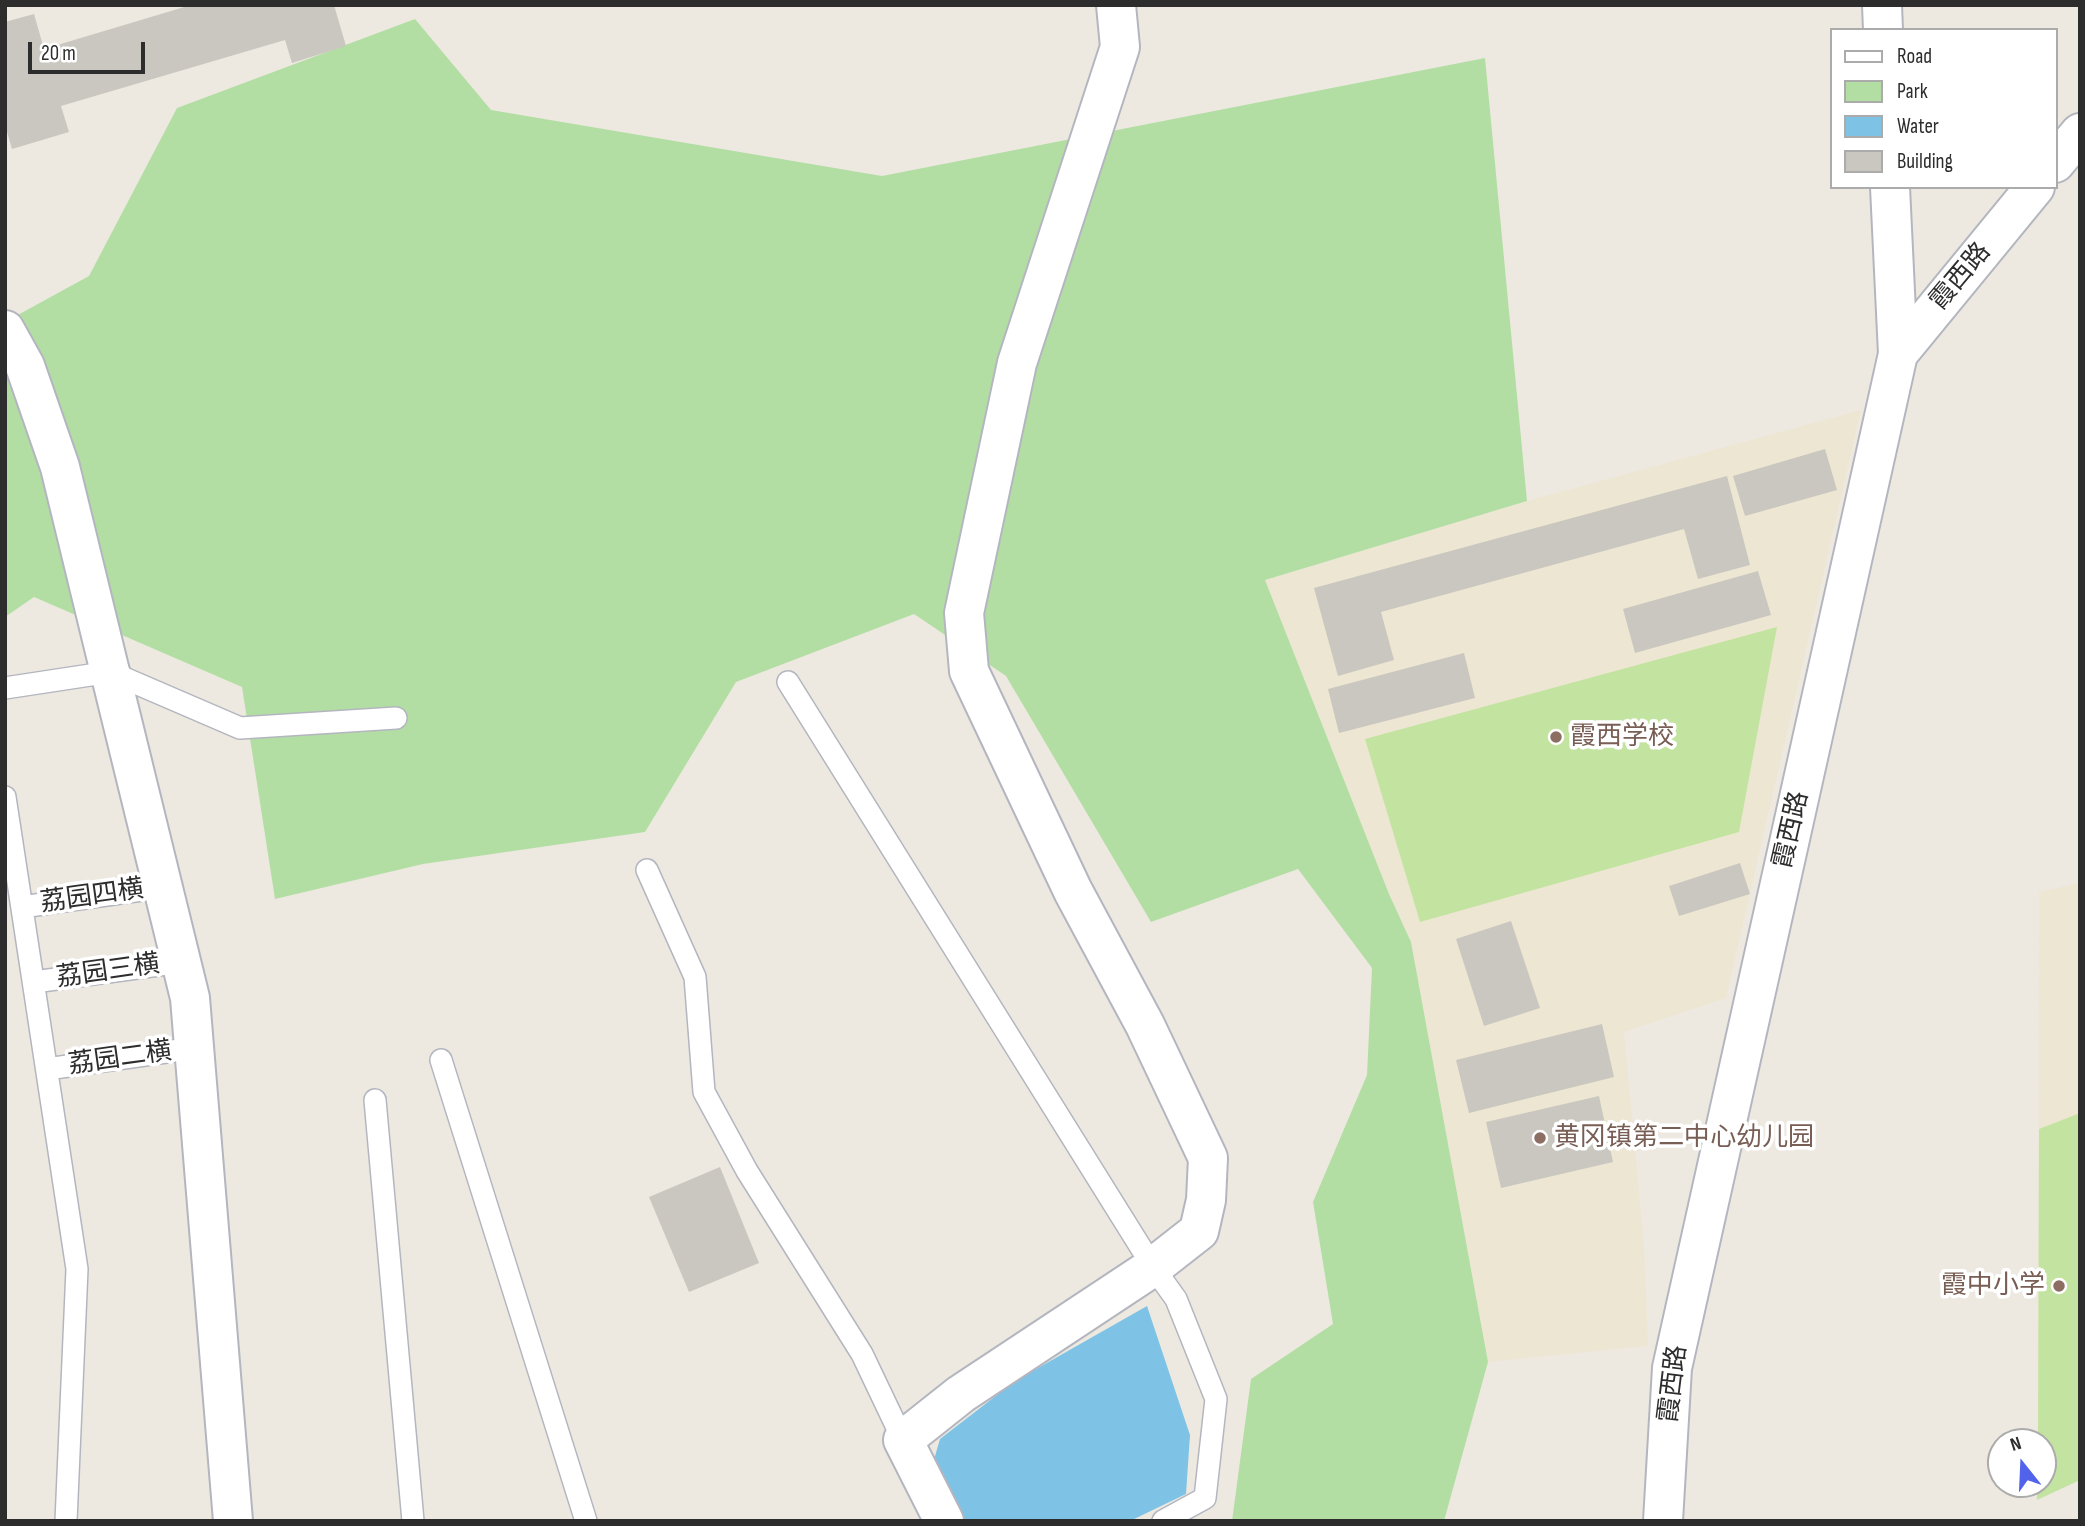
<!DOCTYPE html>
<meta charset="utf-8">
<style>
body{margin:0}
#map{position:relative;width:2085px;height:1526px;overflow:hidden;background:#ede9e1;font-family:"Sofia Sans Condensed",sans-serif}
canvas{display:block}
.frame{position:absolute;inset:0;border:7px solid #2d2d2d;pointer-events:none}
.legend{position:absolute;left:1830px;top:28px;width:228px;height:161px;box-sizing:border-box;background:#fff;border:2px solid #ababab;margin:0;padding:9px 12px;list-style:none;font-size:21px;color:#2d2d2d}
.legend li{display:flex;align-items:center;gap:14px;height:35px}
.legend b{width:35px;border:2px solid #ababab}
.north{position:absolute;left:1987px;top:1428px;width:70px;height:70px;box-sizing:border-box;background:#fff;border:2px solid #ababab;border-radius:50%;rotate:342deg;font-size:19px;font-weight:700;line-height:28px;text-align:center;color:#2d2d2d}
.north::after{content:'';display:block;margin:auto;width:24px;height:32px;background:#5163eb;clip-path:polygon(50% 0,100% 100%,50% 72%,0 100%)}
.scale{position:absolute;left:28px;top:42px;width:117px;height:32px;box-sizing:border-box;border:4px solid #2d2d2d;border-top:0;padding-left:9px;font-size:21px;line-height:24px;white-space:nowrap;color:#2d2d2d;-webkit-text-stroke:5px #fff;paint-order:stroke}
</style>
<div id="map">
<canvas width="2085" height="1526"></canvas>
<div class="frame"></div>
<ul class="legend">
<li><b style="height:9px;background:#fff"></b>Road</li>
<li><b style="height:19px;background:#b3dea3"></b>Park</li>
<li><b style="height:19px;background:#7ec3e5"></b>Water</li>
<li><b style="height:19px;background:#c9c7bf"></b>Building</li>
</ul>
<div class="north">N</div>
<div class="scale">20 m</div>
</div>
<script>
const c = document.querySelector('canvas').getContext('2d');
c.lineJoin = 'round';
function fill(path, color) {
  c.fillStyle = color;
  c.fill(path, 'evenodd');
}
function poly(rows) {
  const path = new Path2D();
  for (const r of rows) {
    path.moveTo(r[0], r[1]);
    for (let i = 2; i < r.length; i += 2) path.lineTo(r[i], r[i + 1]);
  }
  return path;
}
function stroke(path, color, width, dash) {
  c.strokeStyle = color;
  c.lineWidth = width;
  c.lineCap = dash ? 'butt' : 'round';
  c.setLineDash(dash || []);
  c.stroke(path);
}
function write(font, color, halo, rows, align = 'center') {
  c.font = font + ' "Sofia Sans Condensed","Noto Sans SC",sans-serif';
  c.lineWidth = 7;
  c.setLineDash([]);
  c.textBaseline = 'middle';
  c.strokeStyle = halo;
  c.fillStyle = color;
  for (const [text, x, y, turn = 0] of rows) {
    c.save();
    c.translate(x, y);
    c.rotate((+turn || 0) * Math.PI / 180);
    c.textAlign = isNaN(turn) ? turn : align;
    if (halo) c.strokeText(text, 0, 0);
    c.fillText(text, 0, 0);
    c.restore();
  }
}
fill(poly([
 [1861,410,1726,998,1624,1032,1644,1244,1648,1346,1488,1362,1411,942,1389,894,1265,580,1527,501],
 [2080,883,2080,1480,2037,1500,2037,1484,2043,1484,2043,1442,2038,1442,2039,892]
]), '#ede6d3');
fill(poly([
 [415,19,491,110,882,176,1485,58,1527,501,1265,580,1389,894,1411,942,1488,1362,1444,1521,1232,1521,1251,1379,1333,1324,1313,1202,1367,1075,1372,968,1298,869,1151,922,1006,676,914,614,736,682,645,832,423,864,275,899,242,687,34,597,5,617,5,322,89,276,177,108]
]), '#b3dea3');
fill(poly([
 [1777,627,1739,832,1420,922,1365,739],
 [2080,1113,2080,1480,2037,1500,2037,1484,2043,1484,2043,1442,2038,1442,2039,1129]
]), '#c3e4a0');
fill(poly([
 [1147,1306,1190,1435,1186,1494,1130,1521,960,1521,933,1463,940,1439,1015,1381]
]), '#7ec3e5');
fill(poly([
 [191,5,334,5,346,46,292,63,285,40,61,106,69,132,12,149,5,125,5,22,34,14,44,49],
 [1825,449,1837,490,1745,516,1733,476],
 [1727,476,1750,565,1698,579,1684,529,1381,612,1394,660,1338,676,1314,588],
 [1758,571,1771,615,1635,653,1623,609],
 [1464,653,1475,698,1339,733,1328,689],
 [1740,863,1750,894,1679,916,1669,886],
 [1511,921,1540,1008,1484,1026,1456,939],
 [1602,1024,1614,1077,1469,1113,1456,1060],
 [1599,1096,1613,1162,1501,1188,1486,1122],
 [720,1167,759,1263,689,1292,649,1197]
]), '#c9c7bf');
const service = poly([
 [788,682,1153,1267,1176,1299,1216,1399,1205,1498,1163,1521],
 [5,688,110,672,240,728,396,718],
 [5,797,77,1269,66,1521],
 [647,870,695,977,704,1092,747,1171,862,1354,903,1440],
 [22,907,163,887],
 [34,982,181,962],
 [441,1060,586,1521],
 [47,1069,194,1048],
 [375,1100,413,1521]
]);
const minor = poly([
 [110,672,190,998,233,1521],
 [944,1521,903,1440,961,1394,1153,1267,1199,1231,1206,1200,1208,1158,1145,1025,1073,891,969,671,964,613,1017,363,1120,47,1116,5]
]);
const tertiary = poly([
 [1882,5,1883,30],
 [1890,187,1898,354],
 [5,330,25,366,60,467,110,672]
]);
const secondary = poly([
 [2055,163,2080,133],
 [1663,1521,1672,1368,1898,354,2035,187]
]);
stroke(service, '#b4b6bf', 24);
stroke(minor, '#b4b6bf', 42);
stroke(tertiary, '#b4b6bf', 42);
stroke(secondary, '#b4b6bf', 42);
stroke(service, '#fff', 21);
stroke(minor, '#fff', 38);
stroke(tertiary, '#fff', 38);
stroke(secondary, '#fff', 38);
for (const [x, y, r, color] of [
 [1556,737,7,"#8d6e63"],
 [1540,1138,7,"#8d6e63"],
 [2059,1286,7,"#8d6e63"]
]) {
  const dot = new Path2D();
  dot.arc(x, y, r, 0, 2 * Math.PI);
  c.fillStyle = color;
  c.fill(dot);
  stroke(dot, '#fff', 2.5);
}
write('26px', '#2d2d2d', '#fff', [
 ["霞西路",1961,277,-50],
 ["霞西路",1792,830,-77],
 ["荔园四横",92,897,-8],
 ["荔园三横",108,972,-8],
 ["荔园二横",120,1059,-8],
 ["霞西路",1674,1384,-83]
]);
write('26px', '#785e54', '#fff', [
 ["霞西学校",1570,737],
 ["黄冈镇第二中心幼儿园",1554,1138],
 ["霞中小学",2045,1286,"right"]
], 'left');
</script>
